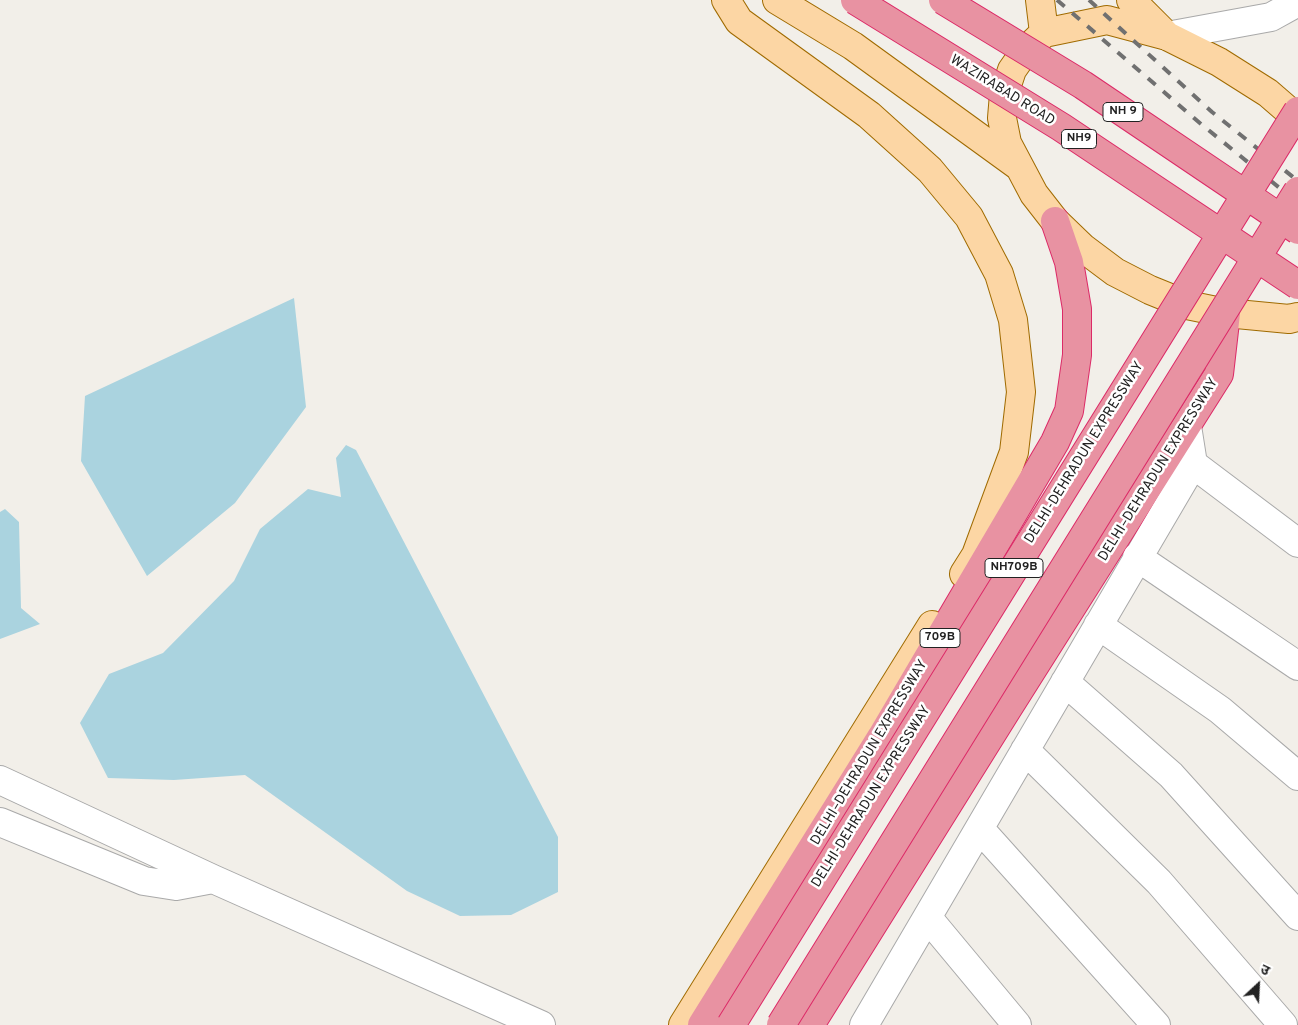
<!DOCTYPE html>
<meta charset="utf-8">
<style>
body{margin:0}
#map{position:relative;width:1298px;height:1025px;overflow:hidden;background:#f2efe9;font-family:Overpass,"Noto Sans Devanagari",sans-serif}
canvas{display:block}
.north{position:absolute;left:1233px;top:960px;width:50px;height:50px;-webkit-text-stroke:4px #fff;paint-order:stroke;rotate:25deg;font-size:14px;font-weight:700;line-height:20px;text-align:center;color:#222}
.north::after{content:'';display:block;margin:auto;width:18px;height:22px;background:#222;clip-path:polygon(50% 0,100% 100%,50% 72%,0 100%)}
</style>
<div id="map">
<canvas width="1298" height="1025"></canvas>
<div class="north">उ</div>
</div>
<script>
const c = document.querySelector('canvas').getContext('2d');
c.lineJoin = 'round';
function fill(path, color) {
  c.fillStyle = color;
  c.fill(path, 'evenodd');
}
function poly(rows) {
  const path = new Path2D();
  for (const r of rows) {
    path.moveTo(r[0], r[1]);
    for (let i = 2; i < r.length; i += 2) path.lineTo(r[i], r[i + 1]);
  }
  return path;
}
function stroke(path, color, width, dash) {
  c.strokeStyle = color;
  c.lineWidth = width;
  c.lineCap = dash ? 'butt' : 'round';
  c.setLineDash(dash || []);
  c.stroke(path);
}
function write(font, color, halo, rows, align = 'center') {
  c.font = font + ' Overpass,sans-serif';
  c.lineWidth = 5;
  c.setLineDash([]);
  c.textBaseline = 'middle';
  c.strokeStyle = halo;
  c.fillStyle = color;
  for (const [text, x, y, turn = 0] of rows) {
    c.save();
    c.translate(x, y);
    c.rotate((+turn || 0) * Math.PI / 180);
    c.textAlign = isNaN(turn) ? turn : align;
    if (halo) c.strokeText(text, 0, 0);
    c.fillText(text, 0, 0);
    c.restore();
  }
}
fill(poly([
 [294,298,306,407,235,503,147,576,81,461,85,396],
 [346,445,356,450,558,837,558,892,511,915,460,916,407,891,245,775,174,780,108,778,80,723,109,674,163,653,234,581,260,529,308,489,341,497,336,458],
 [5,509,19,522,21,608,40,624,0,639,0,512]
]), '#aad3df');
const minor = poly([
 [1167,36,1271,17,1298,2],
 [1193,464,1298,543],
 [1137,557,1298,666],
 [1098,625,1220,710,1298,776],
 [1065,682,1171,775,1298,916],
 [1025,750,1159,882,1283,1025],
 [0,780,213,879,541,1025],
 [0,822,144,881,176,886,213,879],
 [980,829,1156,1025],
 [928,918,1017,1025],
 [864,1025,1193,464,1187,426]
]);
const major = poly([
 [726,0,739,21,869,115,930,170,969,217,999,274,1013,320,1021,392,1014,452,976,555,964,574],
 [777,0,853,46,1017,165],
 [1040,0,1044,33],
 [1131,0,1165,34],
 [1298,119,1268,93,1219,62,1167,36,1107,20,1044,33,1026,50,1012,70,1004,94,1002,118,1007,143,1034,194,1055,221,1083,248,1115,272,1150,290,1187,305,1226,313,1289,319,1298,317],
 [683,1025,932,625]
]);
const highway = poly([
 [702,1025,882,736,1055,442,1069,411,1077,355,1077,309,1069,262,1055,221],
 [810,1025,1006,711,1219,374,1226,313]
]);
stroke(minor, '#a9a9a9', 30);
stroke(major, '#a06b00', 30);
stroke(highway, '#dc2a67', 30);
stroke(minor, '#fff', 28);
stroke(major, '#fcd6a4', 28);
stroke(highway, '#e892a2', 28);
stroke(poly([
 [1057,0,1201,124,1298,203],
 [1089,0,1212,112,1298,181]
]), '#707070', 4, [10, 10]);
const highwayBridge = poly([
 [855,0,1061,127,1298,285],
 [943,0,1083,85,1298,230],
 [731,1025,1298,111],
 [781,1025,1298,191]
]);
stroke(highwayBridge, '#dc2a67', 30, []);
stroke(highwayBridge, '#e892a2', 28);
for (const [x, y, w] of [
 [1123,112,40],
 [1079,139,35],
 [1014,568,58],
 [940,638,40]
]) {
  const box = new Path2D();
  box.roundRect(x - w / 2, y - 9.5, w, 19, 4);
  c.fillStyle = '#fff';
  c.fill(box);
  stroke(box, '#222', 1);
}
write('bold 12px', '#222', null, [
 ["NH 9",1123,112],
 ["NH9",1079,139],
 ["NH709B",1014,568],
 ["709B",940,638]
]);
write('14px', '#222', '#fff', [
 ["WAZIRABAD ROAD",1002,91,32],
 ["DELHI-DEHRADUN EXPRESSWAY",1085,453,-58],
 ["DELHI–DEHRADUN EXPRESSWAY",1159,470,-58],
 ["DELHI–DEHRADUN EXPRESSWAY",870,753,-59],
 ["DELHI-DEHRADUN EXPRESSWAY",872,797,-58]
]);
</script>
